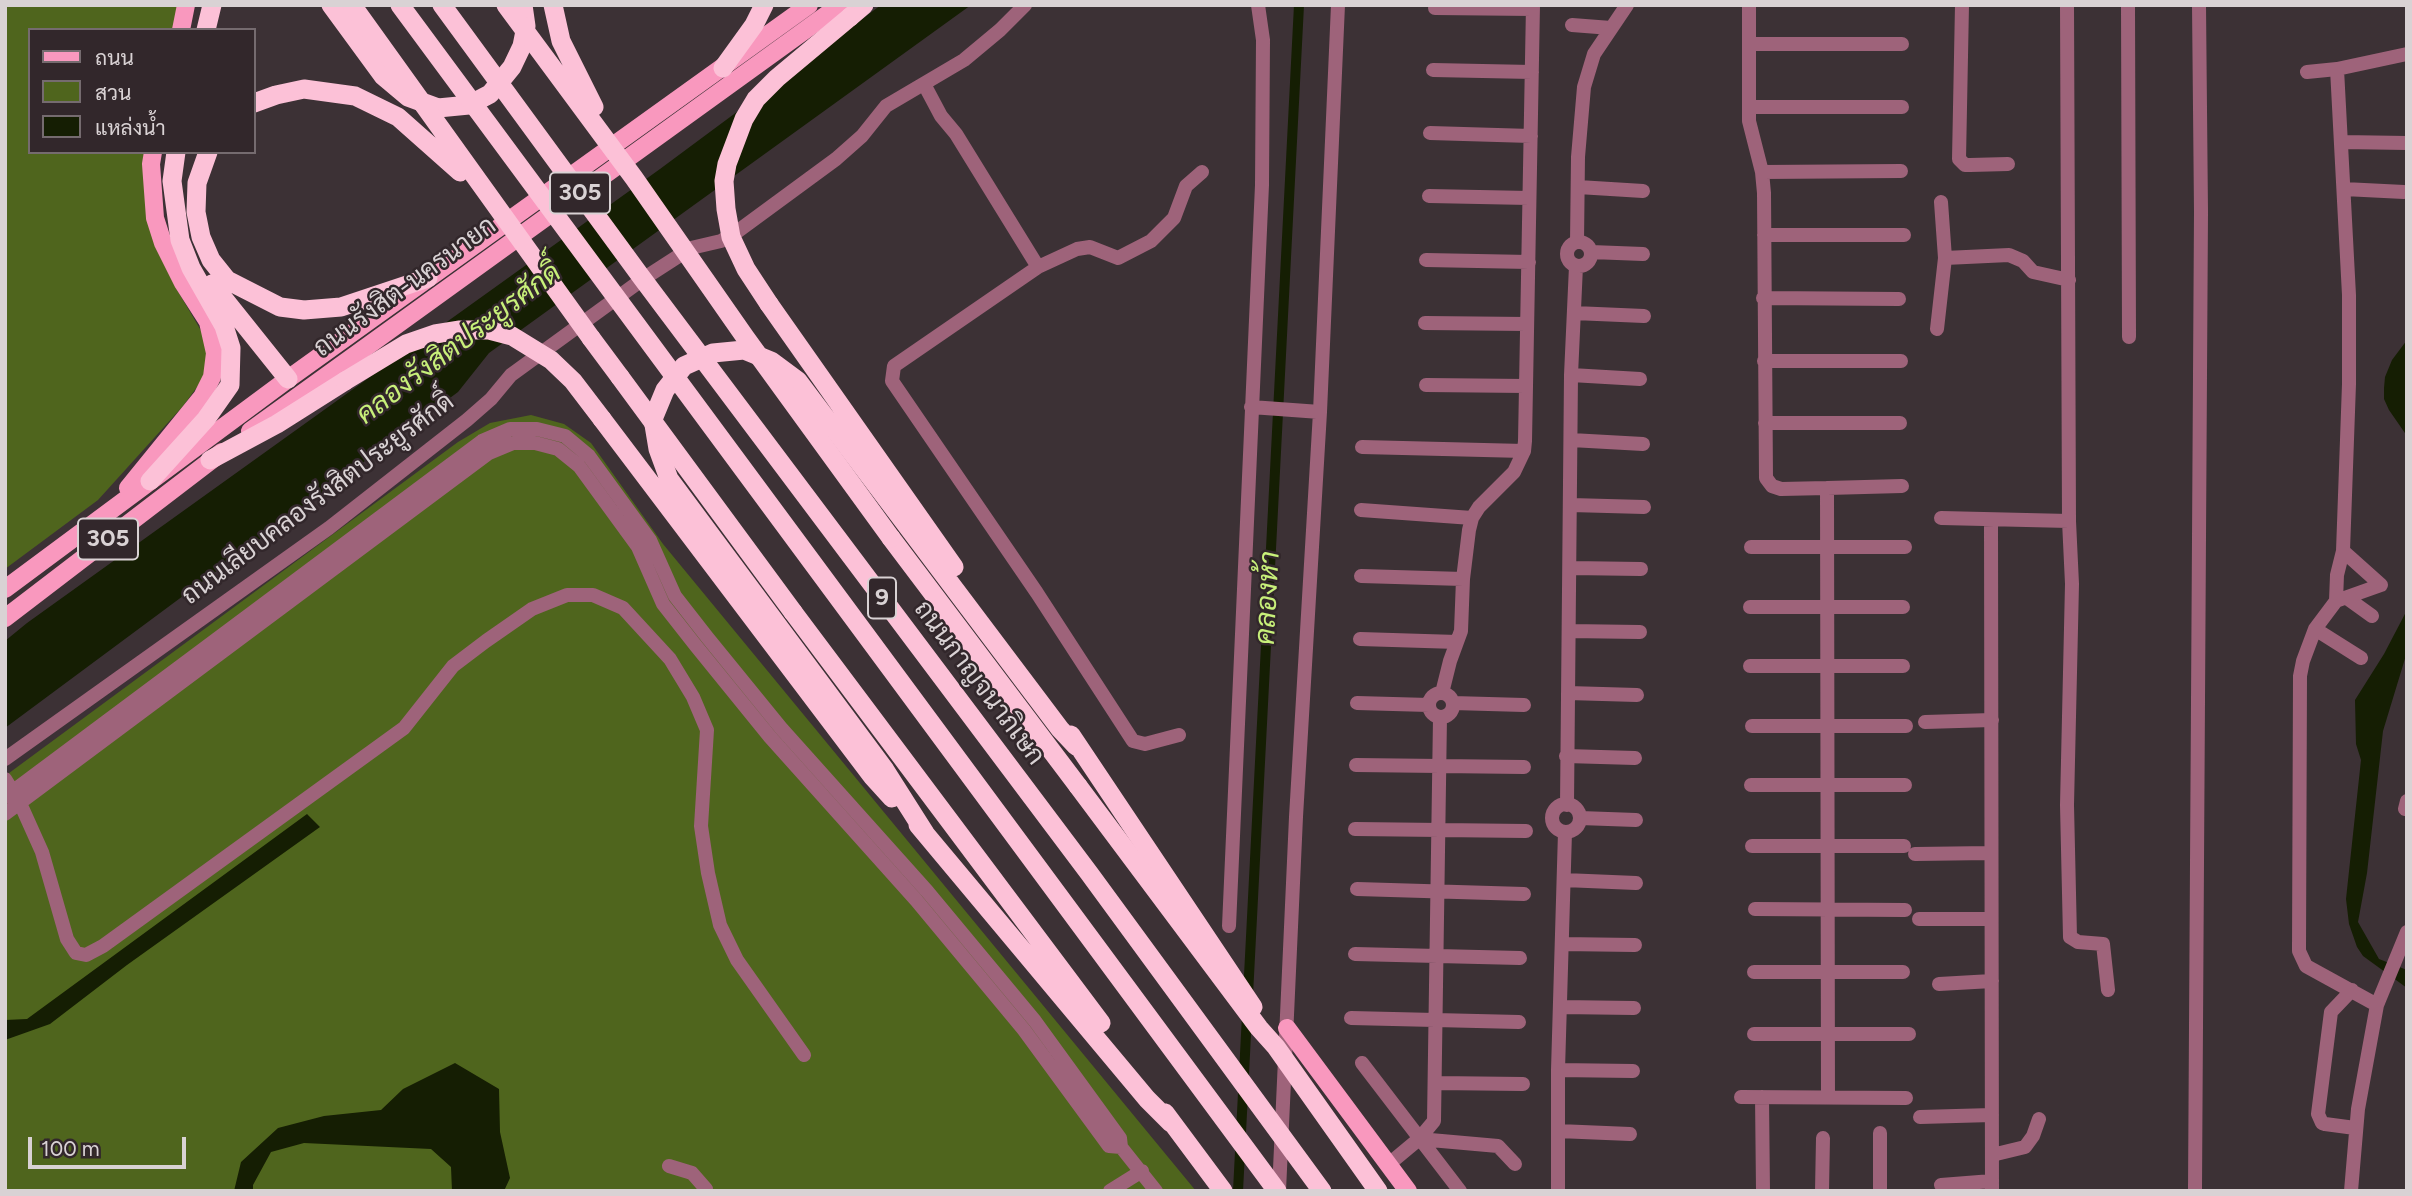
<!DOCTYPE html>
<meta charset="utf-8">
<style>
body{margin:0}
#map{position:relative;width:2412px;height:1196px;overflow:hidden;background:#3c3135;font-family:Figtree,Sarabun,sans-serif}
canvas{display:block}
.frame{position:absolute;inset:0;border:7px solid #d9d2d4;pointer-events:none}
.legend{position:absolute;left:28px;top:28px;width:228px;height:126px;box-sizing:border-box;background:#32272b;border:2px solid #756b6f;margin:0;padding:9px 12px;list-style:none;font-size:21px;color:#d9d2d4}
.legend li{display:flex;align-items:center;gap:14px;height:35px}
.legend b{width:35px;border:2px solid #756b6f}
.scale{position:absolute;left:28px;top:1137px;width:158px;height:32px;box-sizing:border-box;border:4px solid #d9d2d4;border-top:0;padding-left:9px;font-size:21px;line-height:24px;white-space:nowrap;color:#d9d2d4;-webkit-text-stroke:5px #32272b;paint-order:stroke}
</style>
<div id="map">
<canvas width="2412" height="1196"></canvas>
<div class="frame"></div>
<ul class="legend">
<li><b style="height:9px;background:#f998be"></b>ถนน</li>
<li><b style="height:19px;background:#4f651d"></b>สวน</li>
<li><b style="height:19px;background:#151e03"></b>แหล่งน้ำ</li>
</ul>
<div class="scale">100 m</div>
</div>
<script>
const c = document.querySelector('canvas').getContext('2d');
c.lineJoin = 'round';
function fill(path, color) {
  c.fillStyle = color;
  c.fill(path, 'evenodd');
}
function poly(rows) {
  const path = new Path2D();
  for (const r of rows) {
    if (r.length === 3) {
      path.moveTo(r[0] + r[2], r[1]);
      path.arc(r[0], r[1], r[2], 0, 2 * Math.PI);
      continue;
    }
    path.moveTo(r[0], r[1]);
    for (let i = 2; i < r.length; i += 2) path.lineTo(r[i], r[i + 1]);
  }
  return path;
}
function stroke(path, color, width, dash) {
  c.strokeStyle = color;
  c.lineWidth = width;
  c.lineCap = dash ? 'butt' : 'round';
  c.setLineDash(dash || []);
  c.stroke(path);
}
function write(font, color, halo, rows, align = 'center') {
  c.font = font + ' Figtree,Sarabun,sans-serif';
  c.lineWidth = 5;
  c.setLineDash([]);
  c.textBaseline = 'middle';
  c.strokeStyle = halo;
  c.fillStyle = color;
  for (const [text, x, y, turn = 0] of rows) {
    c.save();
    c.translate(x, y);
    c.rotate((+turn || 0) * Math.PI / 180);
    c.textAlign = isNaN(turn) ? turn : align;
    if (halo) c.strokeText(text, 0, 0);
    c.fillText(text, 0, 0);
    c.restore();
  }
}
fill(poly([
 [5,5,182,5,176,30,30,30,30,152,148,152,176,288,203,334,207,349,208,372,183,406,98,500,5,569],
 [531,415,564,424,591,443,663,544,1196,1191,5,1191,5,776,458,442,490,423]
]), '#4f651d');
fill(poly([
 [881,5,971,5,489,353,458,392,5,728,5,641,27,623,660,169],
 [2407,340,2407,436,2389,410,2384,399,2384,388,2385,377,2392,360],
 [2407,610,2407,652,2383,731,2367,873,2358,922,2379,959,2407,970,2407,988,2363,956,2357,947,2349,924,2346,899,2361,760,2356,744,2355,700,2384,654],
 [307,814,320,827,127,965,50,1024,5,1040,5,1020,27,1019],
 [455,1063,499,1089,500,1132,510,1178,504,1191,452,1191,451,1167,431,1149,304,1143,271,1152,253,1185,253,1191,234,1191,241,1162,278,1128,324,1116,381,1110,403,1089]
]), '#151e03');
stroke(poly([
 [1248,995,1299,5],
 [1238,1191,1247,1015]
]), '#151e03', 10);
stroke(poly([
 [1749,5,1749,121,1762,172,1764,193,1766,478,1772,486,1781,489,1827,488,1828,1097],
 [1962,5,1959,159,1965,165,1970,165,2008,164],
 [2067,5,2069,521,2072,584,2067,805,2070,937,2078,942,2103,944,2108,990],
 [2128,5,2129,337],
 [1435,8,1533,9],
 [1572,25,1611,28],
 [1749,44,1902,44],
 [1433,70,1532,72],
 [2307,72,2337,69],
 [924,84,941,116,956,134,1038,267,894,366,892,381,1037,593,1133,741,1145,744,1179,735],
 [1749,107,1902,107],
 [1430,133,1531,136],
 [2342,142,2407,143],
 [1762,172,1901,171],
 [1578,187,1643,191],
 [2344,189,2404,192],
 [1429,196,1529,198],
 [1764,235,1904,235],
 [1579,254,12],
 [1577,242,1578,157,1584,87,1594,54,1627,5],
 [1591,252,1643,254],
 [1945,258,2009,255,2023,261,2033,272,2069,280],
 [1426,260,1529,262],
 [1038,267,1077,249,1090,247,1118,258,1151,241,1174,218,1186,186,1202,172],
 [1763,298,1899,299],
 [1574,313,1644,316],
 [1425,323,1527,324],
 [1937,329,1945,258,1941,202],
 [1764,361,1901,361],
 [1571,375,1640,379],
 [1426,385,1526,386],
 [1251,407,1320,412],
 [1765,423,1900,423],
 [1571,440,1643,444],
 [1362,447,1524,451],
 [1827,488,1902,486],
 [1571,505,1644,507],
 [1361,510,1472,518],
 [1941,518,2069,521],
 [1991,520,1992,1191],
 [1751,547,1905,547],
 [2343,551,2381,585,2336,601,2315,629,2303,661,2300,676,2299,951,2306,966,2377,1005],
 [1571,568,1641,569],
 [1361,576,1463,579],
 [2347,598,2372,616],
 [2336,601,2337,575,2343,551,2349,384,2349,295,2337,69,2407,54],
 [1750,607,1903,607],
 [2315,629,2361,658],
 [1569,631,1640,632],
 [1360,639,1457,642],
 [1750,666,1903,666],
 [1442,693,1450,661,1461,631,1463,579,1469,530,1472,518,1479,507,1514,472,1524,451,1525,441,1533,5],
 [1568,693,1637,695],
 [1441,705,12],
 [1357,703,1429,705],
 [1453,703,1524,705],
 [1925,722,1992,720],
 [1752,726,1906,726],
 [1566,756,1635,758],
 [5,759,329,528,467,420,491,399,511,375,643,279,691,248,721,241,738,231,836,159,862,136,886,106,964,60,1000,30,1025,5],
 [1356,765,1524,767],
 [5,779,20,803,42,852,67,939,76,953,86,955,103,946,404,728,453,666,486,641,532,609,567,595,593,595,623,608,670,659,693,697,707,730,701,826,708,873,720,925,737,960,804,1055],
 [1751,785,1905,785],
 [5,797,482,441,510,429,537,429,565,436,589,456,650,540,675,596,707,637,781,728,927,891,1035,1021,1120,1138,1121,1147,1156,1191],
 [1566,818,14],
 [1567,805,1571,375,1576,266],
 [2405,809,2407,801],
 [5,814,489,453,513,443,535,443,558,449,579,466,638,547,663,604,696,646,770,737,916,900,1024,1030,1109,1146,1121,1147],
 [1580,818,1636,820],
 [1355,829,1526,831],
 [1752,846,1904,846],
 [1915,854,1990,853],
 [1564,880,1636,883],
 [1357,889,1524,894],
 [1755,909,1905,910],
 [1919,919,1990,919],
 [1229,926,1262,185,1263,40,1258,5],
 [1562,944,1635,945],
 [1355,954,1520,958],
 [1754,972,1903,972],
 [1939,984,1992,981],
 [2352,990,2331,1012,2318,1114,2322,1123,2325,1124,2355,1128],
 [1561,1007,1634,1008],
 [1351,1018,1519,1022],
 [1754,1034,1909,1034],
 [1362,1063,1460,1191],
 [1558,1070,1633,1071],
 [1436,1083,1523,1084],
 [1741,1097,1906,1098],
 [1762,1097,1763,1191],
 [1920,1117,1992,1115],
 [1558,1131,1630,1134],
 [1880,1133,1880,1191],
 [1419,1139,1498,1146,1515,1164],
 [1992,1155,2025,1147,2033,1136,2039,1119],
 [1389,1164,1419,1139,1434,1121,1440,717],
 [669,1166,692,1173,706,1189],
 [1941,1185,1992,1181],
 [1110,1191,1142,1171],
 [1279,1191,1296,817,1320,412,1338,5],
 [1558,1191,1558,1070,1565,832],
 [1822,1191,1823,1138],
 [2195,1191,2201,212,2199,5],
 [2351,1191,2358,1109,2377,1005,2407,932]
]), '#9e637a', 14);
stroke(poly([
 [181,30,186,5],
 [250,431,840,5],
 [128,488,202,397,212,377,215,353,208,322,183,283,163,243,155,218,151,164,153,152],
 [5,589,288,379,809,5],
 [5,618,222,452],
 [1287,1028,1408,1191]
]), '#f998be', 18);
stroke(poly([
 [331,5,383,76,408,97,438,108,469,105,490,94,512,67,522,46,526,26,523,5],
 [850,17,864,5],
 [206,30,212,5],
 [723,68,754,25,764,5],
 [208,152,197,183,196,212,201,237,211,260,227,280,280,307,304,310,341,307,428,278],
 [212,284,288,379],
 [769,304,954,567],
 [591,338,620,377],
 [602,419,872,776,892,798],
 [210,460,277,424,345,381],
 [150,481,206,419,230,385,231,348,224,326,191,268,180,240,172,181,176,152],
 [891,538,1078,786],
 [793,612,1101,1023],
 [1071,735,1253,1007],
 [918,825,1147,1099,1171,1123],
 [925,833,885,770,669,479,658,449,653,419,665,390,684,366,713,353,744,350,771,361,798,381,1060,729,1076,746],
 [1165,1113,1223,1191]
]), '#fcc1d7', 19);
stroke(poly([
 [352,5,591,338],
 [400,5,1277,1191],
 [442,5,642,278,1089,873,1322,1191],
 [506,5,634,178,745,337,891,538],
 [553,5,561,41,594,107],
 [254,103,276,95,304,89,355,96,398,117,460,172],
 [769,304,746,269,731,237,726,209,724,181,727,164,744,119,756,99,777,78,850,17],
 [620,377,793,612],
 [345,381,406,344,435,334,460,330,489,330,512,336,551,360,573,381,602,419],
 [1078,786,1259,1028,1276,1047,1378,1191]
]), '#fcc1d7', 19);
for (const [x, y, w] of [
 [580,193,60],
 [108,539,60],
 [882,598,28]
]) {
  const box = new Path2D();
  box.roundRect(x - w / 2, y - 20.5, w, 41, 5);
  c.fillStyle = '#32272b';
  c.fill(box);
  stroke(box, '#d9d2d4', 2);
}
write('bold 24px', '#d9d2d4', null, [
 ["305",580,193],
 ["305",108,539],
 ["9",882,598]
]);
write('26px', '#d9d2d4', '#32272b', [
 ["ถนนรังสิต-นครนายก",405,287,-36],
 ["ถนนเลียบคลองรังสิตประยูรศักดิ์",318,499,-37],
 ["ถนนกาญจนาภิเษก",979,683,53]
]);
write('italic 28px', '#c8f07a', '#32272b', [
 ["คลองรังสิตประยูรศักดิ์",459,344,-37],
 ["คลองห้า",1268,598,-87]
]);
</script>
